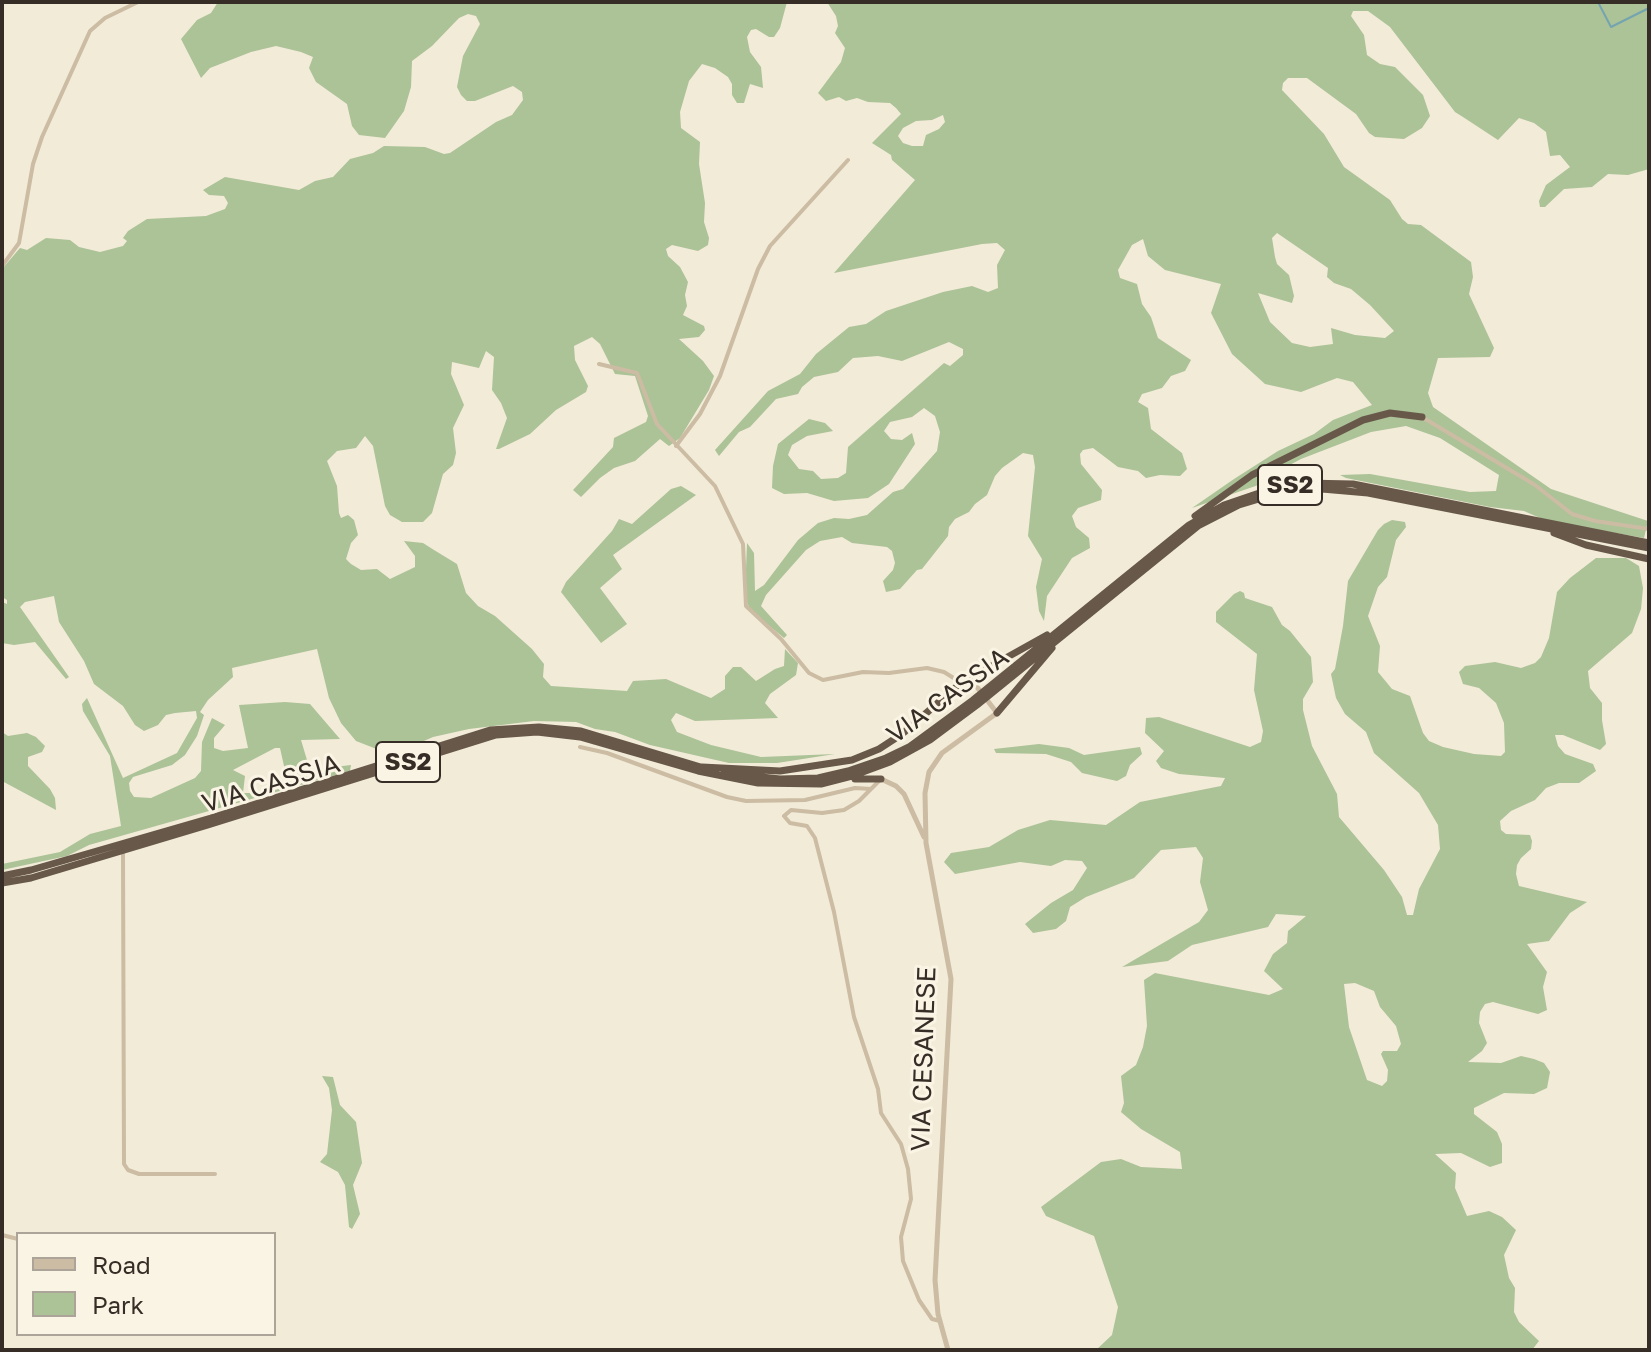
<!DOCTYPE html>
<style>
body{margin:0}
#map{position:relative;width:1651px;height:1352px;overflow:hidden;background:#f2ebd8;font-family:"Golos Text",sans-serif}
canvas{display:block}
.frame{position:absolute;inset:0;border:4px solid #362d26;pointer-events:none}
.legend{position:absolute;left:16px;top:1232px;width:260px;height:104px;box-sizing:border-box;background:#faf4e4;border:2px solid #aca498;margin:0;padding:10px 14px;list-style:none;font-size:24px;color:#362d26}
.legend li{display:flex;align-items:center;gap:16px;height:40px}
.legend b{width:40px;border:2px solid #aca498}
</style>
<div id="map">
<canvas width="1651" height="1352"></canvas>
<div class="frame"></div>
<ul class="legend">
<li><b style="height:10px;background:#cbbca3"></b>Road</li>
<li><b style="height:22px;background:#acc297"></b>Park</li>
</ul>
</div>
<script>
const c = document.querySelector('canvas').getContext('2d');
c.lineJoin = 'round';
function fill(path, color) {
  c.fillStyle = color;
  c.fill(path, 'evenodd');
}
function poly(rows) {
  const path = new Path2D();
  for (const r of rows) {
    path.moveTo(r[0], r[1]);
    for (let i = 2; i < r.length; i += 2) path.lineTo(r[i], r[i + 1]);
  }
  return path;
}
function stroke(path, color, width, dash) {
  c.strokeStyle = color;
  c.lineWidth = width;
  c.lineCap = dash ? 'butt' : 'round';
  c.setLineDash(dash || []);
  c.stroke(path);
}
function write(font, color, halo, rows, align = 'center') {
  c.font = font + ' "Golos Text",sans-serif';
  c.lineWidth = 6;
  c.setLineDash([]);
  c.textBaseline = 'middle';
  c.strokeStyle = halo;
  c.fillStyle = color;
  for (const [text, x, y, turn = 0] of rows) {
    c.save();
    c.translate(x, y);
    c.rotate((+turn || 0) * Math.PI / 180);
    c.textAlign = isNaN(turn) ? turn : align;
    if (halo) c.strokeText(text, 0, 0);
    c.fillText(text, 0, 0);
    c.restore();
  }
}
fill(poly([
 [218,2,787,2,780,28,774,37,769,37,756,29,751,30,747,37,750,52,761,67,763,88,750,84,744,103,737,103,732,95,732,84,728,77,715,68,702,64,689,81,680,112,681,128,700,142,699,164,705,203,704,222,709,238,708,245,698,251,672,245,666,249,668,256,680,267,688,282,685,295,687,306,683,315,704,326,705,330,699,337,679,339,703,361,714,376,709,390,680,438,669,446,660,439,635,461,614,468,600,478,581,497,573,490,613,447,614,438,646,422,648,416,635,376,615,374,600,344,592,337,574,346,575,360,588,386,586,392,556,410,530,434,499,449,496,449,507,418,501,403,492,390,494,357,486,351,479,368,452,362,451,374,464,405,453,428,456,453,453,465,443,474,432,513,423,522,402,522,390,515,385,506,373,446,365,436,356,448,337,451,327,461,337,486,339,513,341,518,348,515,354,520,358,535,351,543,346,559,351,564,361,570,377,569,390,579,415,567,415,556,404,541,423,543,434,550,457,564,466,593,478,606,495,616,532,649,544,664,543,677,551,686,627,691,633,681,666,679,711,698,725,689,725,676,733,667,741,667,756,681,775,669,784,666,785,649,798,663,796,675,770,694,765,703,778,718,695,721,676,713,671,720,677,732,711,745,761,757,835,754,777,763,729,763,650,745,615,732,595,729,576,722,534,721,469,729,433,737,392,755,356,741,341,723,329,698,317,649,232,668,233,677,208,700,200,712,204,715,197,736,185,755,172,765,133,777,129,783,130,791,134,797,151,798,195,778,201,771,202,742,212,718,225,725,214,738,214,748,223,751,248,748,239,705,285,702,310,704,340,739,301,740,310,770,351,765,350,771,89,845,67,856,2,870,2,864,60,852,90,834,121,826,110,756,83,711,82,704,87,698,123,778,177,753,197,718,196,711,175,713,166,715,158,725,144,731,135,725,123,706,94,684,84,661,59,622,54,596,25,602,20,607,69,677,66,679,35,642,14,645,2,643,2,602,7,604,7,600,2,597,2,269,20,248,27,250,46,238,70,240,79,247,100,252,123,246,127,241,123,238,128,231,147,219,206,216,225,209,228,203,224,196,209,195,203,190,225,177,299,190,315,181,333,177,350,159,373,153,384,146,425,147,444,154,450,153,496,122,512,115,523,100,522,92,513,86,475,101,467,101,461,95,457,87,463,56,480,24,476,16,468,14,459,18,432,46,412,61,411,87,404,111,385,138,359,135,352,126,347,104,316,82,309,68,313,57,301,52,276,46,251,52,210,68,201,78,181,39,197,20,211,13],
 [275,748,280,748,288,784,255,793,243,793,245,776,233,770],
 [827,2,1649,2,1649,169,1628,175,1608,174,1592,187,1564,189,1545,207,1540,207,1539,201,1546,185,1570,167,1560,155,1550,156,1546,132,1534,123,1519,118,1498,140,1463,117,1455,112,1390,27,1368,11,1353,11,1351,16,1364,35,1367,55,1380,64,1395,67,1423,95,1430,116,1422,128,1404,139,1375,137,1369,133,1356,114,1307,78,1288,78,1283,83,1282,90,1324,134,1344,167,1390,200,1402,219,1408,224,1421,225,1471,262,1473,277,1469,294,1494,348,1490,357,1438,358,1428,393,1433,407,1551,489,1648,521,1644,538,1547,521,1524,511,1490,507,1346,478,1340,475,1370,474,1470,492,1496,491,1499,475,1440,438,1406,426,1371,432,1301,459,1265,478,1267,482,1192,508,1234,479,1278,451,1314,434,1333,420,1372,405,1353,382,1337,378,1301,392,1265,384,1232,354,1211,313,1221,284,1165,270,1148,256,1143,239,1132,245,1118,270,1120,278,1137,284,1142,304,1151,317,1158,338,1191,360,1185,371,1171,376,1162,388,1142,394,1138,402,1148,408,1151,429,1182,453,1187,469,1180,476,1160,475,1146,478,1138,471,1118,467,1093,448,1083,450,1080,454,1081,464,1102,490,1101,500,1078,508,1072,516,1076,527,1089,538,1090,548,1072,558,1047,596,1044,621,1039,611,1036,587,1042,559,1028,536,1035,467,1033,455,1023,453,1002,468,995,476,987,495,975,504,969,512,955,519,949,527,948,536,922,569,917,570,900,589,886,592,883,581,893,570,895,563,892,551,887,547,852,543,842,537,820,541,806,550,766,595,761,606,787,635,784,638,750,610,745,596,747,543,754,553,755,591,764,585,798,540,818,523,834,518,849,519,867,515,893,492,903,489,937,451,940,432,935,416,924,408,912,417,890,422,884,431,891,439,902,440,912,433,915,444,889,484,868,498,834,501,807,493,784,494,772,488,773,466,778,444,809,419,825,423,833,431,807,436,792,445,788,455,799,469,813,471,821,479,838,478,846,473,848,447,944,363,950,366,963,355,963,349,949,342,902,361,878,356,853,358,838,372,814,377,802,387,798,394,776,399,750,427,739,432,719,456,715,450,768,391,800,374,816,354,849,327,866,324,886,311,943,292,972,286,988,292,998,288,997,265,1005,250,997,243,982,244,834,273,915,180,892,160,891,155,872,143,901,114,896,108,890,103,868,102,857,98,846,101,839,97,826,101,818,93,841,62,845,48,835,33,838,26,836,16],
 [943,115,945,122,939,129,926,135,923,146,912,146,903,143,898,136,903,128,916,121,932,120],
 [1277,233,1328,268,1327,277,1334,283,1351,289,1370,305,1394,331,1385,338,1355,335,1331,328,1333,344,1310,347,1292,343,1270,322,1258,293,1292,303,1294,296,1289,275,1277,264,1275,257,1272,238],
 [681,486,696,495,613,555,622,569,600,588,627,624,601,643,561,592,566,582,612,531,619,519,632,524,671,489],
 [1392,520,1405,522,1406,527,1396,540,1387,577,1378,587,1368,616,1380,646,1378,672,1392,689,1410,696,1423,733,1429,741,1443,747,1474,754,1501,756,1505,752,1504,723,1496,703,1479,688,1463,684,1459,672,1465,666,1495,662,1521,668,1535,663,1541,657,1549,638,1557,592,1570,578,1596,558,1626,558,1639,566,1643,588,1641,609,1632,633,1588,671,1590,688,1602,703,1602,720,1606,744,1600,750,1563,735,1555,735,1558,746,1565,754,1593,764,1596,771,1579,783,1559,783,1546,788,1535,800,1511,811,1500,821,1501,830,1506,834,1530,835,1532,841,1531,849,1521,858,1517,865,1516,874,1519,886,1587,902,1570,913,1549,941,1527,944,1547,972,1543,987,1547,1010,1538,1014,1493,1002,1485,1004,1480,1012,1479,1023,1487,1043,1482,1051,1468,1062,1501,1063,1521,1056,1534,1059,1544,1063,1550,1072,1547,1088,1534,1094,1504,1093,1474,1108,1474,1114,1497,1132,1502,1144,1502,1163,1490,1167,1461,1153,1435,1154,1456,1173,1455,1188,1467,1216,1489,1211,1502,1217,1516,1230,1504,1255,1509,1278,1515,1288,1514,1312,1519,1322,1539,1341,1532,1350,1096,1350,1112,1335,1118,1307,1094,1236,1046,1216,1041,1207,1101,1162,1121,1159,1141,1167,1182,1169,1180,1152,1141,1129,1121,1112,1124,1103,1121,1076,1136,1065,1143,1047,1147,1026,1144,980,1155,973,1269,995,1283,989,1264,971,1273,954,1287,943,1288,931,1306,916,1276,914,1268,927,1192,945,1168,961,1122,967,1199,922,1208,910,1200,882,1203,858,1196,847,1161,850,1134,878,1086,897,1070,907,1066,921,1056,929,1033,933,1025,924,1051,903,1073,890,1087,868,1082,861,1065,860,1051,866,1020,862,955,874,944,862,951,853,989,847,1018,830,1050,820,1106,825,1140,802,1221,786,1225,778,1179,774,1161,768,1156,761,1164,751,1145,733,1146,718,1159,717,1250,747,1261,742,1263,731,1254,690,1257,654,1216,622,1216,612,1234,594,1240,591,1244,593,1245,598,1272,607,1282,625,1290,631,1311,657,1313,682,1303,699,1303,710,1312,746,1337,794,1339,817,1384,870,1402,897,1407,915,1413,915,1419,889,1440,849,1438,825,1419,793,1374,753,1366,732,1345,714,1336,698,1331,674,1335,669,1343,626,1348,581,1378,530,1384,524],
 [1355,983,1374,991,1380,1007,1396,1026,1401,1044,1397,1051,1383,1051,1381,1054,1388,1070,1387,1081,1382,1086,1367,1080,1349,1027,1344,984],
 [2,732,8,736,27,733,36,737,45,746,42,752,28,757,28,766,50,789,55,798,56,810,2,781],
 [1039,744,1069,748,1084,755,1140,747,1142,754,1130,765,1126,776,1117,781,1082,773,1071,762,1046,754,996,753,994,749],
 [322,1076,333,1077,340,1105,356,1122,362,1163,353,1185,360,1214,352,1229,349,1227,345,1185,338,1172,320,1162,327,1154,332,1110,329,1088]
]), '#acc297');
stroke(poly([
 [1598,2,1611,27,1649,8]
]), '#75a4b1', 2);
stroke(poly([
 [2,266,19,243,33,164,42,137,90,31,105,18,138,2],
 [599,364,637,373,657,424,715,486,743,544,746,606,781,639,809,673,823,680,863,672,889,673,927,668,944,672,960,682],
 [1422,417,1535,485,1572,514,1595,521,1649,529],
 [676,446,700,414,720,376,758,269,770,246,848,160],
 [580,747,607,753,727,797,746,801,805,800,855,788,871,789],
 [879,781,859,801,844,810,822,813,791,810,784,816,790,823,807,826,815,838,834,912,854,1017,878,1089,881,1113,901,1144,908,1169,911,1199,901,1237,903,1261,919,1300,932,1319,940,1321],
 [123,852,124,1164,128,1170,139,1174,215,1174],
 [2,1235,18,1239]
]), '#cbbca3', 4);
stroke(poly([
 [881,779,896,786,904,794,924,837],
 [948,1350,938,1314,935,1280,951,979,926,843,925,793,929,772,942,753,997,713,970,678,961,683]
]), '#cbbca3', 5);
stroke(poly([
 [1195,516,1252,475,1363,420,1390,413,1422,417],
 [1554,533,1586,545,1649,559],
 [970,678,1047,635],
 [997,713,1052,648],
 [702,767,780,771,852,760,879,749,902,734,961,683],
 [724,773,780,779,818,778,848,771,886,758,909,747,973,700,1189,525,1224,505,1268,490,1304,483,1353,484,1649,543],
 [855,779,881,779],
 [2,876,31,870,211,818,490,730,539,727,581,731,704,768],
 [2,883,31,878,208,825,496,735,537,732,580,737,698,771,758,783,821,784,852,776,890,762,930,740,977,705,1198,526,1239,505,1279,493,1322,489,1368,493,1649,548]
]), '#685849', 7);
for (const [x, y, w] of [
 [1290,485,64],
 [408,762,64]
]) {
  const box = new Path2D();
  box.roundRect(x - w / 2, y - 20, w, 40, 6);
  c.fillStyle = '#faf4e4';
  c.fill(box);
  stroke(box, '#362d26', 2);
}
write('bold 24px', '#362d26', null, [
 ["SS2",1290,485],
 ["SS2",408,762]
]);
write('26px', '#362d26', '#faf4e4', [
 ["VIA CASSIA",948,696,-36],
 ["VIA CASSIA",271,784,-17],
 ["VIA CESANESE",924,1059,-88]
]);
</script>
